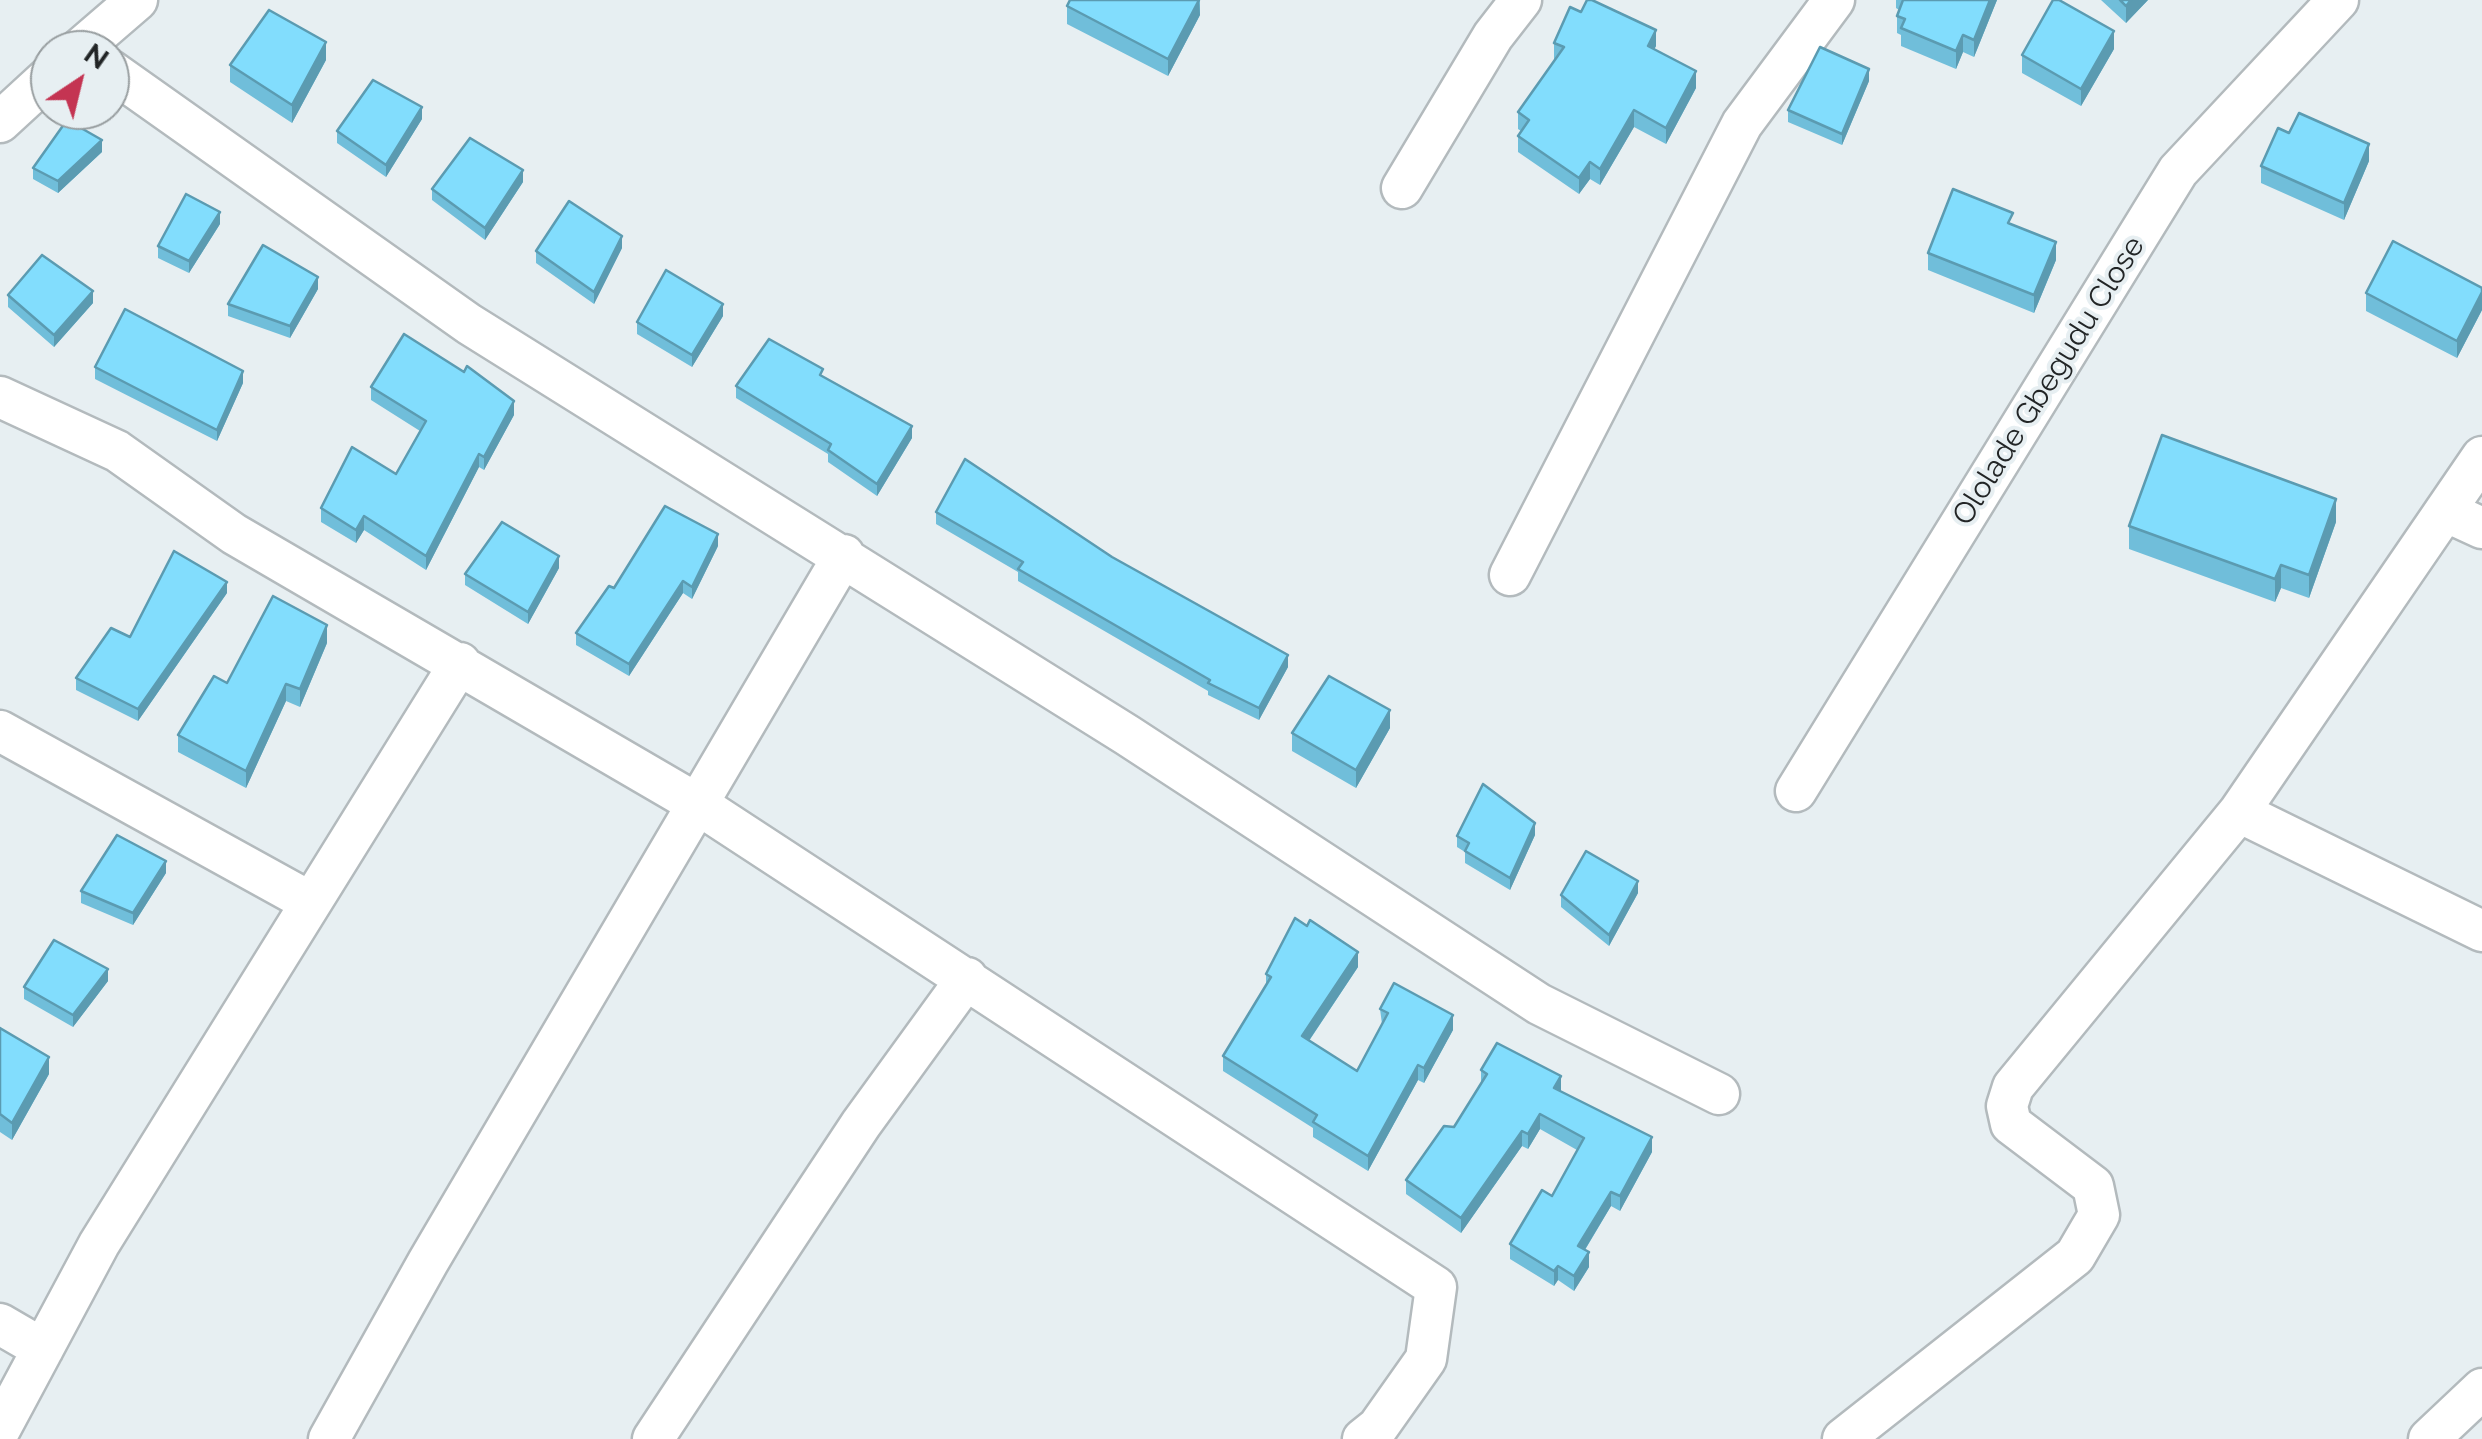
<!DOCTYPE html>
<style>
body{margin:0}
#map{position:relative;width:2482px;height:1439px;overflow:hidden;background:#e7eff2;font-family:Raleway,sans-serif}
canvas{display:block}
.north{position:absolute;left:30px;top:30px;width:100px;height:100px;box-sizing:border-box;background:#e7eff2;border:2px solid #989ea0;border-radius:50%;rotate:35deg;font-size:28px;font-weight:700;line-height:40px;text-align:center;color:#222526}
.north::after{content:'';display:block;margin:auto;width:35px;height:45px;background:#c43452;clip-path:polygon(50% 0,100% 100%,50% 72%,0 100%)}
</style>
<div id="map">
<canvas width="2482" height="1439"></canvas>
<div class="north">N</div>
</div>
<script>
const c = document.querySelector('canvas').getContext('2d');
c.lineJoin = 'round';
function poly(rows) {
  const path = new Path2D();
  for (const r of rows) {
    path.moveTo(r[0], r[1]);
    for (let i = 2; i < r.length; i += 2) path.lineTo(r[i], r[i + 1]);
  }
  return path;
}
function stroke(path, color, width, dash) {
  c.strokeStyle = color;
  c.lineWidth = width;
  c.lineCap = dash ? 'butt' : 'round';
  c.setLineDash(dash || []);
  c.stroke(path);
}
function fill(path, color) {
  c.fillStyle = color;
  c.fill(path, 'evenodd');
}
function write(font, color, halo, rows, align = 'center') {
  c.font = font + ' Raleway,sans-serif';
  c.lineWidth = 8;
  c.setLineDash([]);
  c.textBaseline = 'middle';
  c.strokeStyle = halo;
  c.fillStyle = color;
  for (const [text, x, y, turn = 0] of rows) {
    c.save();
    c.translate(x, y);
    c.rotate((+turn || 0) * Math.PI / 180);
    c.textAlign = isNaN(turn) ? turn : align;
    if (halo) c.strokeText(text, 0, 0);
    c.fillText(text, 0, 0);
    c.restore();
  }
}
const minor = poly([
 [79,50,137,0],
 [110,70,469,324,1127,735,1539,1004,1719,1094],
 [0,122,50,76],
 [1402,188,1493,36,1521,0],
 [0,397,117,451,234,534,699,805,1436,1287,1426,1359,1378,1427,1363,1439],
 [2445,511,2482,528],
 [1510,575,1742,124,1834,0],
 [0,731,310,902],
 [1796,791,2178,171,2338,0],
 [2239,812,2482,931],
 [0,1324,43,1349],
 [0,1429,99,1244,460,663],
 [329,1439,428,1262,844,555],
 [653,1439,861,1124,967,978],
 [1843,1439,2075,1256,2099,1215,2093,1186,2011,1124,2007,1106,2013,1087,2239,812,2482,457],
 [2429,1439,2482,1389]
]);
stroke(minor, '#b3babd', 45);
stroke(minor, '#fff', 40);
fill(poly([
 [1200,0,1200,15,1168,76,1067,24,1067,6],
 [1896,0,1997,0,1974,57,1963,52,1956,69,1901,46,1901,35,1897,33,1897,16,1899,10,1896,8],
 [2101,0,2148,0,2126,23],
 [1554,43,1656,46,1654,49,1696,88,1666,144,1634,127,1600,185,1590,179,1579,194,1518,152,1518,136,1521,131,1518,129,1518,112,1555,60,1554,59],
 [2114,49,2081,106,2022,73,2022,55],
 [326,60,292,123,230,82,230,65],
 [1869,81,1842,145,1788,122,1788,110],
 [422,119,386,177,337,143,337,131],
 [102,152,58,193,33,179,33,168],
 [2369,161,2344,220,2261,183,2261,166],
 [523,182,485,240,432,200,432,189],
 [220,224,189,273,158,258,158,246],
 [2013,225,2056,260,2034,313,1928,270,1928,253],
 [622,248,594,304,536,263,536,251],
 [2482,288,2482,310,2457,358,2366,311,2366,293],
 [318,289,290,338,228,316,228,304],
 [8,295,93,303,54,347,8,307],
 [723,316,692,367,637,334,637,322],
 [95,367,243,383,217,441,95,379],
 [823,377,912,438,877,496,828,462,828,454,736,398,736,386],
 [371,387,514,415,484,470,479,467,426,570,364,530,356,543,321,522,321,508,396,474,420,431,371,400],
 [936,512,1112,557,1288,667,1259,720,1208,695,1208,691,1018,581,1018,572,936,524],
 [2336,522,2309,598,2281,588,2275,602,2129,549,2129,526],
 [718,546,692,599,683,593,629,676,576,645,576,633,614,588],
 [559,568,528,624,465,585,465,574],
 [227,593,138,721,76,690,76,678,130,637],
 [327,643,300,707,286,701,246,788,178,752,178,735,227,683],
 [1390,728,1356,788,1292,751,1292,733],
 [1535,835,1510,890,1465,863,1465,852,1457,847,1457,836],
 [166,873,133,925,81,903,81,891],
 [1638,893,1609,946,1561,907,1561,895],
 [1358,967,1309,1041,1357,1071,1382,1024,1380,1009,1453,1030,1424,1083,1418,1080,1368,1171,1313,1137,1313,1128,1223,1071,1223,1056,1266,986,1266,974],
 [108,981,73,1027,24,999,24,987],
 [0,1028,49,1074,12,1140,0,1132],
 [1481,1070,1561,1092,1652,1152,1620,1211,1611,1206,1585,1250,1589,1267,1574,1291,1558,1280,1554,1286,1510,1259,1510,1244,1552,1196,1577,1150,1540,1129,1528,1149,1522,1146,1461,1233,1406,1194,1406,1180,1454,1127,1481,1083]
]), '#70beda');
fill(poly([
 [1199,0,1200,15,1168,76,1168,59],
 [1990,0,1997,0,1974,57,1974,40],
 [2131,0,2148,0,2126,23,2126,6],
 [1656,30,1656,46,1648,62,1648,46],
 [2114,31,2114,49,2081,106,2081,89],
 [1963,35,1963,52,1956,69,1956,51],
 [326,42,326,60,292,123,292,105],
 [1869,69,1869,81,1842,145,1842,134],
 [1696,71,1696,88,1666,144,1666,128],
 [422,107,422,119,386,177,386,165],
 [1634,110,1634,127,1600,185,1600,169],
 [102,140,102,152,58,193,58,181],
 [2369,144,2369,161,2344,220,2344,203],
 [1590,162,1590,179,1579,194,1579,178],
 [523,170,523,182,485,240,485,228],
 [220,212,220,224,189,273,189,261],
 [622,236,622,248,594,304,594,292],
 [2056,242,2056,260,2034,313,2034,295],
 [318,277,318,289,290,338,290,326],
 [93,291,93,303,54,347,54,335],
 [2482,292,2482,310,2457,358,2457,341],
 [723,304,723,316,692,367,692,355],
 [243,371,243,383,217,441,217,430],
 [514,401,514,415,484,470,484,457],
 [912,426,912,438,877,496,877,484],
 [479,454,479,467,426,570,426,556],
 [2336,499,2336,522,2309,598,2309,575],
 [364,516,364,530,356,543,356,530],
 [718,534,718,546,692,599,692,587],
 [559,556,559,568,528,624,528,612],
 [2281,565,2281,588,2275,602,2275,579],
 [683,581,683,593,629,676,629,664],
 [227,582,227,593,138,721,138,709],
 [327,625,327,643,300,707,300,689],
 [1288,655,1288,667,1259,720,1259,708],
 [286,684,286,701,246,788,246,771],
 [1390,710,1390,728,1356,788,1356,770],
 [1535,823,1535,835,1510,890,1510,878],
 [166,861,166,873,133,925,133,913],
 [1638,881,1638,893,1609,946,1609,935],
 [1358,952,1358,967,1302,1051,1302,1036],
 [108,969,108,981,73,1027,73,1015],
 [1453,1015,1453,1030,1424,1083,1424,1068],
 [49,1057,49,1074,12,1140,12,1123],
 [1418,1065,1418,1080,1368,1171,1368,1156],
 [1561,1076,1561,1091,1554,1103,1554,1088],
 [1540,1114,1540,1129,1528,1149,1528,1134],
 [1522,1131,1522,1146,1461,1233,1461,1218],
 [1652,1137,1652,1152,1620,1211,1620,1196],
 [1611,1192,1611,1206,1578,1261,1578,1246],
 [1589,1252,1589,1267,1574,1291,1574,1276],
 [1558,1266,1558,1280,1554,1286,1554,1271]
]), '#5b9bb1');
const building = poly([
 [1070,0,1199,0,1168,59,1067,6,1070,0],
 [1587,0,1592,0,1656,30,1648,46,1696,71,1666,128,1634,110,1600,169,1590,162,1579,178,1518,136,1529,120,1518,112,1564,47,1554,43,1570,7,1581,12,1587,0],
 [1903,0,1990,0,1974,40,1963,35,1956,51,1901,28,1905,19,1897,16,1903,0],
 [2053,0,2059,0,2114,31,2081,89,2022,55,2053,0],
 [2120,0,2131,0,2126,6,2120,0],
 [269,10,326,42,292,105,230,65,269,10],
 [1820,47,1869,69,1842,134,1788,110,1820,47],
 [373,80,422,107,386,165,337,131,373,80],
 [2299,113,2369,144,2344,203,2261,166,2278,128,2289,133,2299,113],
 [67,120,102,140,58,181,33,168,67,120],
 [470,138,523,170,485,228,432,189,470,138],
 [1953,189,2013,213,2008,223,2056,242,2034,295,1928,253,1953,189],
 [186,194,220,212,189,261,158,246,186,194],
 [569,201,622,236,594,292,536,251,569,201],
 [2393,241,2482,288,2482,292,2457,341,2366,293,2393,241],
 [263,245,318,277,290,326,228,304,263,245],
 [42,255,93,291,54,335,8,295,42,255],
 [666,270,723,304,692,355,637,322,666,270],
 [125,309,243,371,217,430,95,367,125,309],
 [404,334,464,372,467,366,514,401,484,457,479,454,426,556,364,516,356,530,321,508,352,447,396,474,426,421,371,387,404,334],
 [769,339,823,369,820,375,912,426,877,484,828,450,831,444,736,386,769,339],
 [2162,435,2336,499,2309,575,2281,565,2275,579,2129,526,2162,435],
 [965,459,1112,557,1288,655,1259,708,1208,683,1210,680,1018,569,1023,562,936,512,965,459],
 [665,506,718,534,692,587,683,581,629,664,576,633,609,586,614,588,665,506],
 [502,522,559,556,528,612,465,574,502,522],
 [174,551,227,582,138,709,76,678,111,628,130,637,174,551],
 [273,596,327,625,300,689,286,684,246,771,178,735,214,676,227,683,273,596],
 [1329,676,1390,710,1356,770,1292,733,1329,676],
 [1483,784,1535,823,1510,878,1465,851,1469,843,1457,836,1483,784],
 [117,835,166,861,133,913,81,891,117,835],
 [1586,851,1638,881,1609,935,1561,895,1586,851],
 [1295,918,1307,926,1310,920,1358,952,1302,1036,1357,1071,1388,1013,1380,1009,1394,983,1453,1015,1424,1068,1418,1065,1368,1156,1313,1122,1317,1115,1223,1056,1271,977,1266,974,1295,918],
 [54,940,108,969,73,1015,24,987,54,940],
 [0,1028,49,1057,12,1123,0,1114,0,1028],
 [1497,1043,1561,1076,1554,1088,1652,1137,1620,1196,1611,1192,1578,1246,1589,1252,1574,1276,1558,1266,1554,1271,1510,1244,1542,1190,1552,1196,1584,1138,1540,1114,1528,1134,1522,1131,1461,1218,1406,1180,1444,1126,1454,1127,1487,1074,1481,1070,1497,1043]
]);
fill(building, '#82ddfd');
stroke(building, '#5b9bb1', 2.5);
write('30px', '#222526', '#e7eff2', [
 ["Ololade Gbegudu Close",2049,381,-58]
]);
</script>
